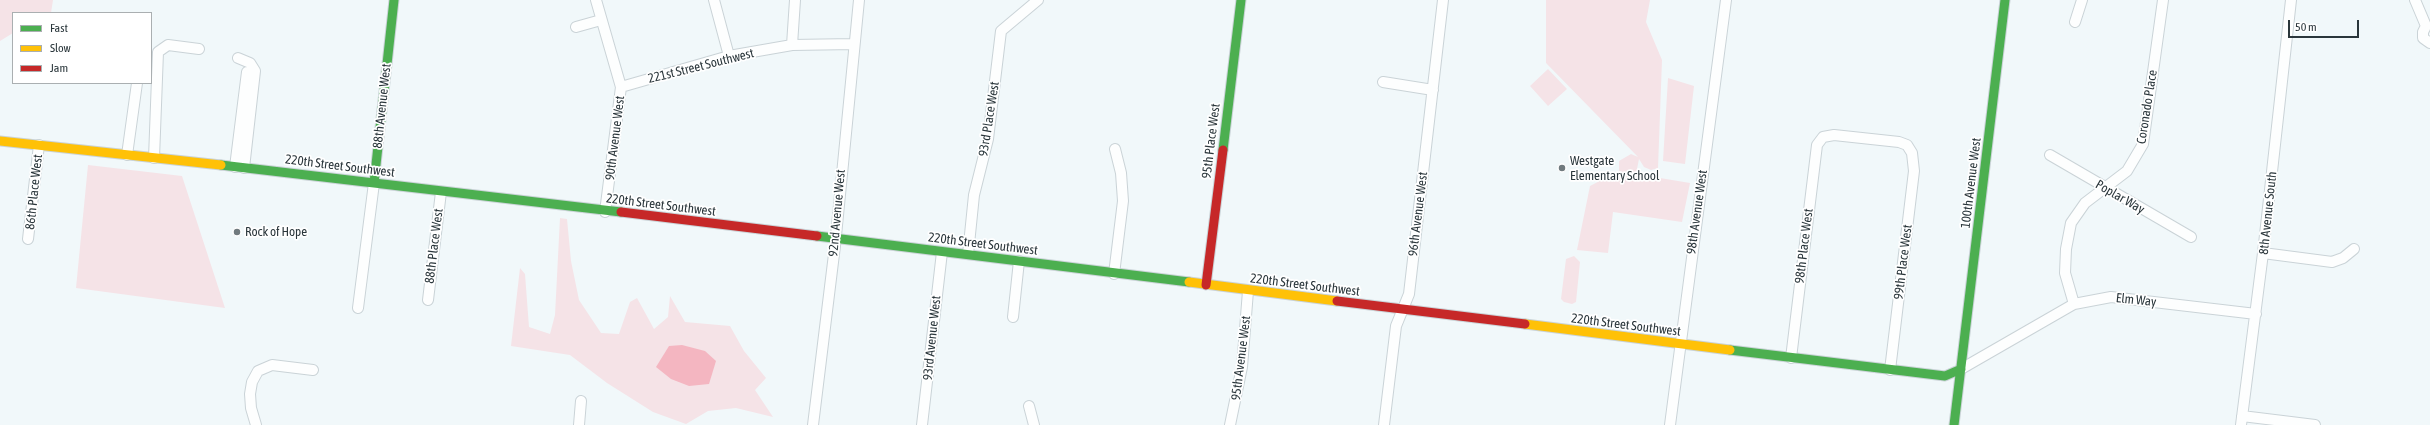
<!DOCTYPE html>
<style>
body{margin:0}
#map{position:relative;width:2430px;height:425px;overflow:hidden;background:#f1f8fa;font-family:"Asap Condensed",sans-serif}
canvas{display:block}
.legend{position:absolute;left:12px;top:12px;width:140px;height:72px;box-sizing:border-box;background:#fff;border:1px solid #aaafb1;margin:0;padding:5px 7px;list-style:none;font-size:12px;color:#2a363b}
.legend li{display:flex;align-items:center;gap:8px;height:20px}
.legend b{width:20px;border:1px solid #aaafb1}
.scale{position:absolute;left:2288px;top:20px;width:71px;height:18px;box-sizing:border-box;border:2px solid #2a363b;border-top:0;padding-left:5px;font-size:12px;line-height:14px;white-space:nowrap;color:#2a363b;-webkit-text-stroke:3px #fff;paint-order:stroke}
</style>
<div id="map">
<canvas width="2430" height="425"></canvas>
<ul class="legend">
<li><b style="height:5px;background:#4caf50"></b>Fast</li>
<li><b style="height:5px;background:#ffc107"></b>Slow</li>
<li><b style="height:5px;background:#c62828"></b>Jam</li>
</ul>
<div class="scale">50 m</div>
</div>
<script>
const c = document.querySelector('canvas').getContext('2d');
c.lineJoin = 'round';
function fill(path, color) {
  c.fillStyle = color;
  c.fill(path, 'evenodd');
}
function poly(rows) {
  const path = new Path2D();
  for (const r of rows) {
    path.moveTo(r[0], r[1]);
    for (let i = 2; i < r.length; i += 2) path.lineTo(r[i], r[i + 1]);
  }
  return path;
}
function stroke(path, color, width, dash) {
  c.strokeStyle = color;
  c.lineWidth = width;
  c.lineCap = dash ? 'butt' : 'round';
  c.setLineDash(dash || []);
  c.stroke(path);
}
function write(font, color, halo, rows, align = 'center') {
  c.font = font + ' "Asap Condensed",sans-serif';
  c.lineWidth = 3.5;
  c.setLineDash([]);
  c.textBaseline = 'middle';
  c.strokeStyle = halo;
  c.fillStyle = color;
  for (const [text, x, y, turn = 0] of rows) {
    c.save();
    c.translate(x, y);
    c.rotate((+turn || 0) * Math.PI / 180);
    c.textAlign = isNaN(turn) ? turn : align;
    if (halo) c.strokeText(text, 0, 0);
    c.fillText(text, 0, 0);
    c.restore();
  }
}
fill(poly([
 [0,0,53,0,51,13,13,13,13,33,0,41],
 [1546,0,1650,0,1646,22,1662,60,1658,168,1651,170,1644,167,1639,159,1636,174,1690,183,1682,222,1613,212,1608,253,1577,250,1590,186,1619,171,1619,161,1631,154,1638,157,1546,63],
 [1548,69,1567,89,1548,106,1530,86],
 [1668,78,1694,86,1685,164,1663,161],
 [88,165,182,176,225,308,76,288],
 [560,218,567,219,571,261,579,300,601,333,619,334,630,302,637,298,654,329,668,317,670,296,685,322,730,326,744,351,766,378,755,390,773,417,736,408,708,411,686,424,653,412,607,383,570,355,511,346,520,268,525,274,529,327,550,334,555,315],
 [1574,256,1580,262,1576,302,1572,304,1564,302,1561,299,1566,259]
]), '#f5e3e7');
fill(poly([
 [682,345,705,351,716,361,709,384,689,386,671,379,656,367,669,346]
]), '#f4b6c1');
const street = poly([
 [596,0,621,87,605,212],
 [714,0,729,56],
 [2415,0,2426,26],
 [2075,22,2082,0],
 [2426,26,2423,32,2423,38,2430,43],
 [576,27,601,20],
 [792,45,795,0],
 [238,58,250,63,255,71,244,168],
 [1383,82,1433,90],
 [621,87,729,56,792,45,854,44],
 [127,155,137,83],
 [2050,155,2191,237],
 [154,158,158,52,168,45,199,49],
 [235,167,247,72],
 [28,239,39,145],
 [2263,253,2332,262,2343,258,2354,249],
 [968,254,974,195,988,139,1001,31,1038,0],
 [1114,274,1123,201,1121,173,1115,149],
 [428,300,441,192],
 [2074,304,2065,273,2066,249,2071,223,2085,203,2127,171,2143,144,2163,0],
 [358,308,374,183],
 [1013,317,1019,261],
 [1791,358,1817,145,1823,137,1834,135,1899,142,1907,145,1912,153,1914,171,1890,370],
 [1961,369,2074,304,2111,297,2256,314],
 [1029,406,1034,425],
 [2242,416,2315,425],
 [256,425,251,408,250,394,252,382,258,371,272,365,313,370],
 [579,425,581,401],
 [813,425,835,246,859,0],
 [922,425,942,252],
 [1230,425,1242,367,1248,291],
 [1384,425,1396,326,1409,294,1443,0],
 [1670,425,1726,0],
 [2241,425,2263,253,2291,0]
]);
const fast = poly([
 [1223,150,1241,0],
 [221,165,621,212],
 [374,183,394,0],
 [817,236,1189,282],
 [1730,350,1945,376,1961,369],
 [1954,425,2005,0]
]);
const slow = poly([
 [0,141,221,165],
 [1189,282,1337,301],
 [1525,324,1730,350]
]);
const jam = poly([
 [621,212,817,236],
 [1206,285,1223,150],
 [1337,301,1525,324]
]);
stroke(street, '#cad3d7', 12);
stroke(fast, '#cad3d7', 11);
stroke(slow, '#cad3d7', 11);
stroke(jam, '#cad3d7', 11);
stroke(street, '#fdfefe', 10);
stroke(fast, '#4caf50', 9);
stroke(slow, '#ffc107', 9);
stroke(jam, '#c62828', 9);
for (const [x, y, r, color] of [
 [1562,168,4,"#707a7e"],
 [237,232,4,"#707a7e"]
]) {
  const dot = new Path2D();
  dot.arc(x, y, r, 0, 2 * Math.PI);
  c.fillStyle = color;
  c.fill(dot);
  stroke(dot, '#fff', 1.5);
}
write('13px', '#2a363b', '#fff', [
 ["221st Street Southwest",701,66,-14],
 ["88th Avenue West",382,106,-84],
 ["Coronado Place",2147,107,-81],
 ["93rd Place West",989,119,-81],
 ["90th Avenue West",615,138,-83],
 ["95th Place West",1211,141,-83],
 ["220th Street Southwest",340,166,7],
 ["100th Avenue West",1971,183,-83],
 ["86th Place West",34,192,-84],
 ["Poplar Way",2120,197,30],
 ["220th Street Southwest",661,205,7],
 ["98th Avenue West",1697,212,-82],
 ["92nd Avenue West",837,213,-85],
 ["8th Avenue South",2268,213,-84],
 ["96th Avenue West",1418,214,-83],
 ["220th Street Southwest",983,244,7],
 ["88th Place West",434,246,-83],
 ["98th Place West",1804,246,-83],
 ["99th Place West",1903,262,-83],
 ["220th Street Southwest",1305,285,7],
 ["Elm Way",2136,300,6],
 ["220th Street Southwest",1626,325,7],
 ["93rd Avenue West",932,338,-84],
 ["95th Avenue West",1241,358,-83]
]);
write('13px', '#2a363b', '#fff', [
 ["Westgate",1570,161],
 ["Elementary School",1570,176],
 ["Rock of Hope",245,232]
], 'left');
</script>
